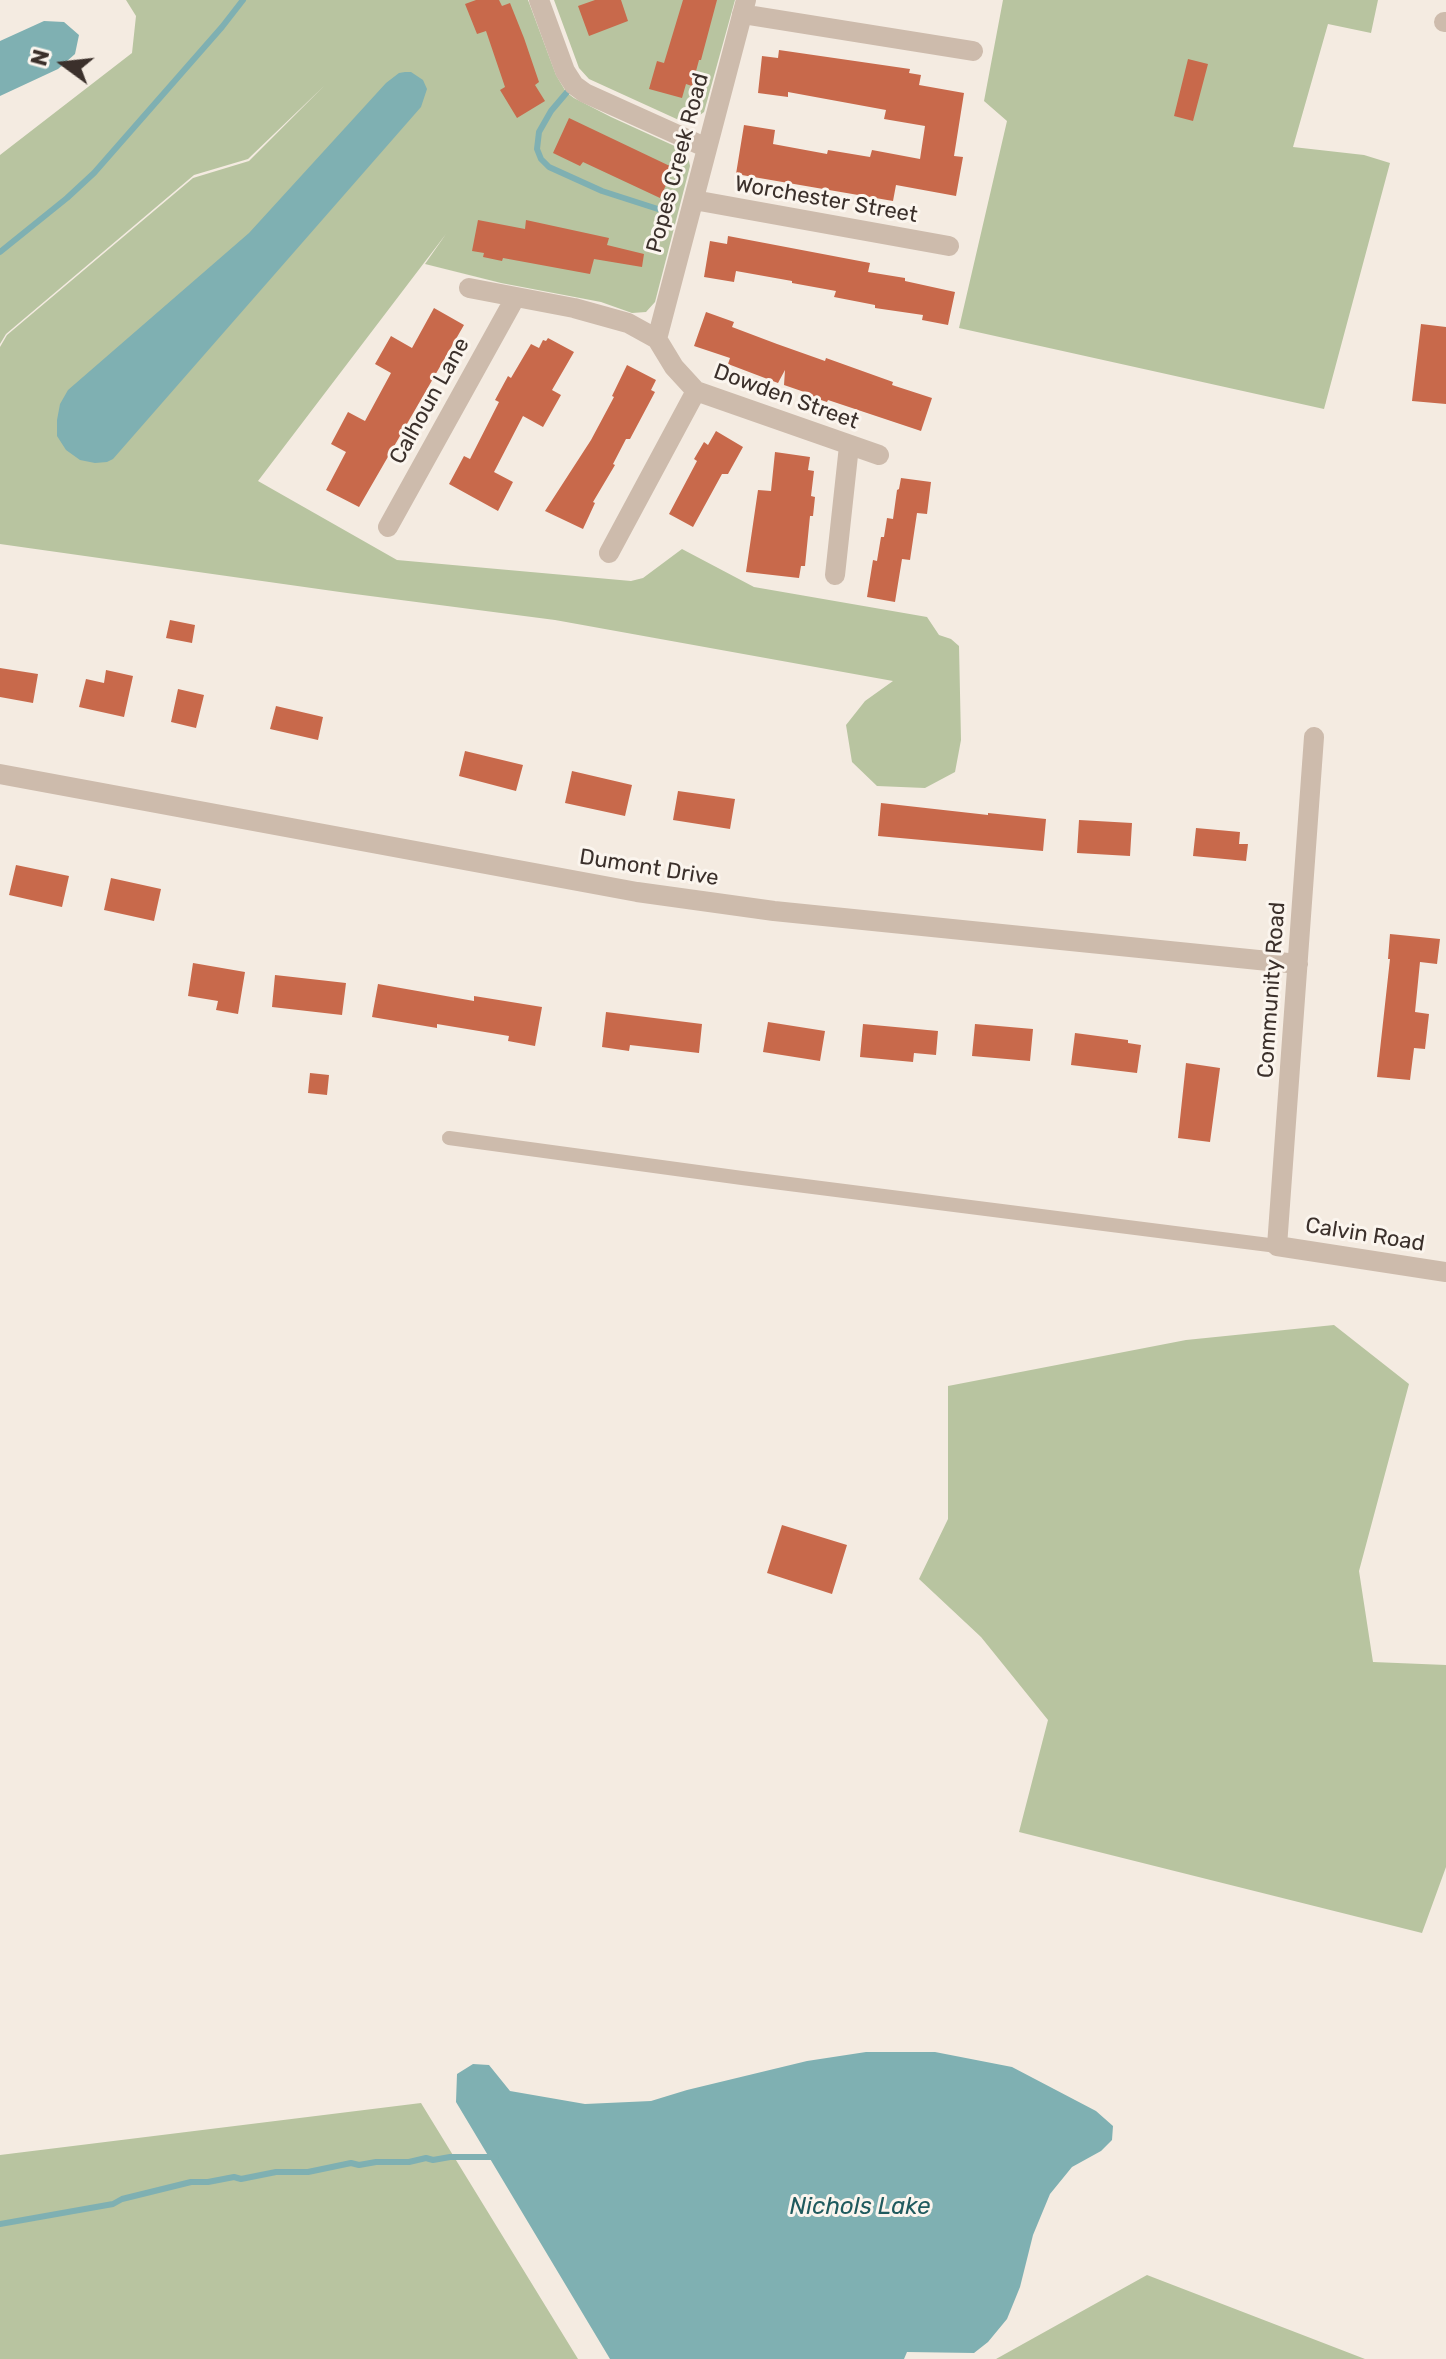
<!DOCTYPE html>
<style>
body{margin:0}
#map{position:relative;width:1446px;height:2359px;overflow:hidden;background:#f4ebe1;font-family:Rubik,sans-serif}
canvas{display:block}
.north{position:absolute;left:24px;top:24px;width:80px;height:80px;-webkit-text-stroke:6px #fbf5ee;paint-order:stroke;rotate:285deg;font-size:22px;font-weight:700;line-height:32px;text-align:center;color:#3b302b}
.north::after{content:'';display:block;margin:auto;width:28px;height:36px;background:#3b302b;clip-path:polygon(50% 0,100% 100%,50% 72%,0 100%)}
</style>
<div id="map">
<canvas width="1446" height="2359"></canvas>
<div class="north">N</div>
</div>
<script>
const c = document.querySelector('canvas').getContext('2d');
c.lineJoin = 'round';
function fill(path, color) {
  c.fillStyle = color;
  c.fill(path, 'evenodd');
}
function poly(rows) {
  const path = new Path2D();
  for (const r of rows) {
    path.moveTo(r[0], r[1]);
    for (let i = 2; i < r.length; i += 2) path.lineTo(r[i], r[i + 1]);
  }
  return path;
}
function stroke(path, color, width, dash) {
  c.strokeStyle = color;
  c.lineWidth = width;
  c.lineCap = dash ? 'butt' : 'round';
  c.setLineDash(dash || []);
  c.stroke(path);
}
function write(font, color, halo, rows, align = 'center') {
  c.font = font + ' Rubik,sans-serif';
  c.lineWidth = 6;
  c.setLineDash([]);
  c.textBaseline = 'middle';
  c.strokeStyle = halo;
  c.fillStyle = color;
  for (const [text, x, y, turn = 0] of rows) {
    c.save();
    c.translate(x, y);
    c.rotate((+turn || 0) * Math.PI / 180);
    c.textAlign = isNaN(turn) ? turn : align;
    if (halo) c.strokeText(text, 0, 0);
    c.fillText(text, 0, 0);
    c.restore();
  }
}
fill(poly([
 [126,0,528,0,556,75,566,92,574,98,611,117,679,148,688,157,690,166,655,302,646,312,632,313,601,302,501,283,425,264,446,234,258,481,397,560,631,581,643,578,682,549,754,587,927,617,939,635,951,639,959,646,961,740,955,772,925,788,877,786,852,762,846,725,865,701,893,681,555,620,347,593,0,544,0,347,7,335,193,178,249,161,324,86,248,159,194,175,6,334,0,344,0,155,132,53,136,16],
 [554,0,735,0,704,112,692,121,681,121,589,79,579,68],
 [1003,0,1378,0,1371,33,1328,24,1293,147,1364,155,1390,163,1324,409,959,328,1007,121,984,101],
 [1334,1325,1409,1384,1359,1571,1373,1662,1446,1665,1446,1867,1422,1933,1019,1832,1048,1720,981,1637,919,1579,948,1519,948,1386,1186,1340],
 [421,2103,578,2359,0,2359,0,2155],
 [1147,2275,1365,2359,996,2359]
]), '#b8c4a0');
fill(poly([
 [44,21,64,22,79,35,75,54,58,69,0,96,0,41],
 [405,72,411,72,423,80,427,89,421,107,113,459,107,462,95,463,80,460,66,450,57,436,57,420,60,404,68,390,249,233,386,83,399,73],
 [866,2052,935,2052,1012,2067,1096,2111,1113,2126,1112,2140,1101,2151,1072,2167,1050,2194,1033,2235,1020,2287,1007,2319,988,2342,974,2353,907,2352,904,2359,610,2359,456,2102,457,2074,473,2064,489,2065,510,2091,585,2104,651,2101,687,2090,807,2061]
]), '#7fb0b2');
stroke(poly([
 [568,91,551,111,539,132,537,149,541,159,549,167,602,191,661,210],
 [0,252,67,198,94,173,222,27,243,0],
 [0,2224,113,2204,122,2199,191,2182,208,2182,234,2177,241,2179,276,2172,308,2172,351,2163,359,2165,376,2162,409,2162,426,2158,433,2160,450,2157,496,2157]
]), '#7fb0b2', 6);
fill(poly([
 [476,0,499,0,502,6,510,3,524,38,539,82,535,85,545,101,517,118,500,90,505,87,486,31,477,34,465,4],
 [595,0,621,0,628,21,589,36,578,6],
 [683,0,717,0,701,60,699,60,692,86,686,84,682,98,649,89,657,61,664,63],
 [779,50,910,69,909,73,921,75,919,85,964,93,954,156,963,157,956,196,896,185,893,201,736,174,744,125,775,130,773,144,827,154,828,150,870,157,872,150,920,159,925,126,884,119,886,110,788,92,788,97,758,93,762,56,778,58],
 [1188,59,1208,64,1193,121,1174,116],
 [569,118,674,168,660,198,583,162,580,166,553,153],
 [478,220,525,229,526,220,609,238,607,245,644,254,642,267,594,259,590,274,503,258,502,261,483,257,484,253,472,251],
 [728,236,870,263,868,272,905,278,905,281,955,292,948,325,922,320,923,315,875,308,875,305,834,297,836,291,792,283,792,281,736,271,734,282,704,277,710,241,727,244],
 [434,308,464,325,359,507,326,490,346,452,331,444,348,412,365,421,391,373,375,364,391,336,412,348],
 [706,312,734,322,732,327,777,344,825,361,826,358,893,382,892,385,932,398,921,431,828,400,827,402,812,397,813,395,784,385,785,370,778,383,728,364,730,358,694,346],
 [1421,324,1446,327,1446,404,1412,401],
 [548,338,574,352,552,390,561,395,543,427,523,416,494,472,513,482,498,511,449,484,464,456,470,459,499,402,495,400,508,376,511,378,531,344,539,348,543,340,546,341],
 [627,365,656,380,651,390,655,392,630,439,626,439,613,464,615,465,593,502,595,503,583,529,545,511,591,440,614,397,612,396],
 [716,431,743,447,728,474,722,474,693,527,669,514,697,461,694,459,704,442,708,445],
 [775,452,810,457,808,470,814,471,811,496,815,497,813,516,810,516,805,566,801,566,799,578,746,572,758,490,771,491],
 [901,478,931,482,927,514,917,513,910,560,902,559,895,602,867,597,873,560,877,561,881,537,884,537,887,518,893,519,897,490,899,489],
 [170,620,195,625,192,643,166,638],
 [0,668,38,674,33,703,0,697],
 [106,670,133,676,124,717,79,707,86,679,104,683],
 [178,689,204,695,196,728,171,722],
 [276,706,323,717,318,740,270,729],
 [465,751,523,765,516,791,459,776],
 [572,771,632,785,625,816,565,803],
 [678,791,735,799,730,829,673,820],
 [881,803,988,815,988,813,1046,819,1043,851,878,836],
 [1079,820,1132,823,1130,856,1077,853],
 [1196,828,1240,832,1239,844,1248,844,1246,861,1193,856],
 [16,865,69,876,62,907,9,895],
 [111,878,161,889,154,921,104,910],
 [1390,934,1440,939,1437,964,1420,962,1415,1012,1429,1014,1425,1049,1414,1048,1410,1080,1377,1077,1390,959,1388,959],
 [193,963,245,972,238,1014,216,1010,218,1001,188,996],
 [275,975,346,983,342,1015,272,1007],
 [378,984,474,1001,474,996,542,1007,535,1046,508,1041,509,1036,437,1024,437,1028,372,1017],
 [606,1012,702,1024,699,1053,630,1045,629,1051,602,1047],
 [768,1022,825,1031,820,1061,763,1052],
 [863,1024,938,1031,936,1055,914,1053,913,1062,860,1057],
 [975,1024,1033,1029,1030,1061,972,1056],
 [1075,1033,1128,1040,1128,1043,1141,1045,1137,1073,1071,1065],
 [1186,1063,1220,1068,1210,1142,1178,1138],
 [310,1073,329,1075,327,1095,308,1093],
 [782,1525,847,1545,832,1594,767,1573]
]), '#c8694b');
stroke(poly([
 [449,1138,742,1178,1277,1246]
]), '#cdbbac', 14);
stroke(poly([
 [539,0,565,71,574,85,585,93,707,148],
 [742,14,973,51],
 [1444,22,1446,22],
 [694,200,949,246],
 [469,288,574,308,628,323,657,339,674,367,696,391,879,455],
 [657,339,746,0],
 [388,527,515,298],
 [609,553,696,391],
 [835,575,849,446],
 [1314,737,1277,1246,1446,1272],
 [0,774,637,892,774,911,1298,964]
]), '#cdbbac', 20);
write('22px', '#3b302b', '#fbf5ee', [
 ["Popes Creek Road",678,163,-75],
 ["Worchester Street",826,200,10],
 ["Dowden Street",786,397,20],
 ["Calhoun Lane",430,401,-61],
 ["Dumont Drive",649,868,9],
 ["Community Road",1272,990,-86],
 ["Calvin Road",1365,1235,9]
]);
write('italic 24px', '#1f5a5e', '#fbf5ee', [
 ["Nichols Lake",860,2207]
]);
</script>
